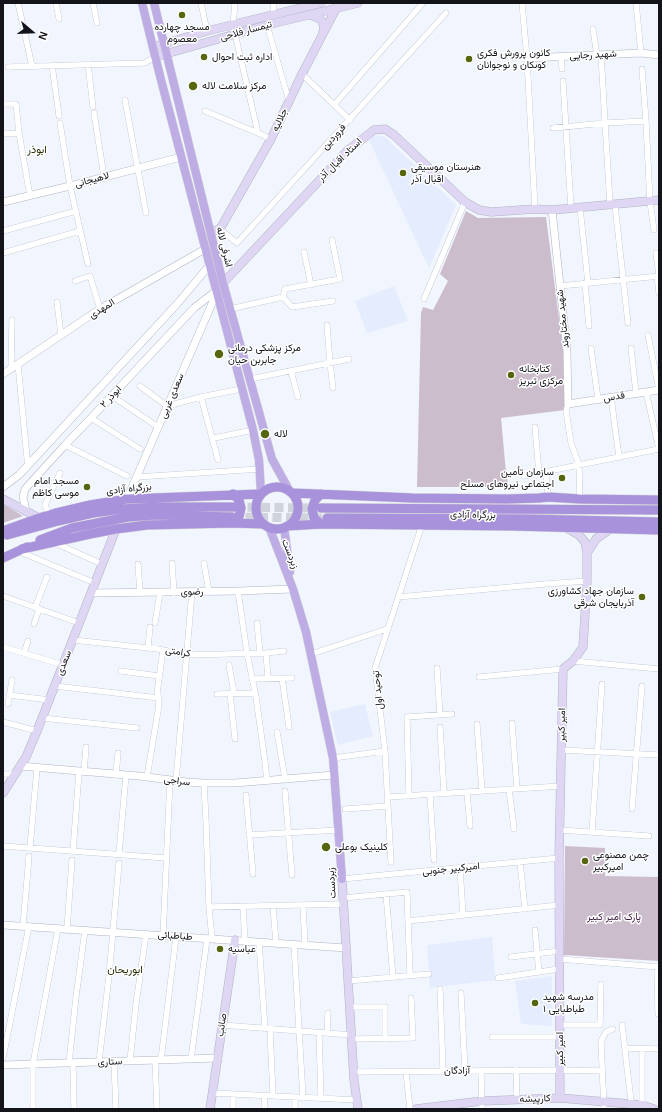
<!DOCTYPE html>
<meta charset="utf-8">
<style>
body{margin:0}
#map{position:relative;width:662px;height:1112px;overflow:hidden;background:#f1f5fe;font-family:Helvetica,sans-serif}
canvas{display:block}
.frame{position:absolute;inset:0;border:4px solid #121419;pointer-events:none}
.north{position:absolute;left:12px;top:12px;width:40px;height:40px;-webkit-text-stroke:3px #fff;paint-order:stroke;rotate:109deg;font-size:11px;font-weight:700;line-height:16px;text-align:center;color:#121419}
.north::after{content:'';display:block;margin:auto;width:14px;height:18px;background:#121419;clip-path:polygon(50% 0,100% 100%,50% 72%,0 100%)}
</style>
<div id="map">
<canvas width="662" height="1112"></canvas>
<div class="frame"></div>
<div class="north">N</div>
</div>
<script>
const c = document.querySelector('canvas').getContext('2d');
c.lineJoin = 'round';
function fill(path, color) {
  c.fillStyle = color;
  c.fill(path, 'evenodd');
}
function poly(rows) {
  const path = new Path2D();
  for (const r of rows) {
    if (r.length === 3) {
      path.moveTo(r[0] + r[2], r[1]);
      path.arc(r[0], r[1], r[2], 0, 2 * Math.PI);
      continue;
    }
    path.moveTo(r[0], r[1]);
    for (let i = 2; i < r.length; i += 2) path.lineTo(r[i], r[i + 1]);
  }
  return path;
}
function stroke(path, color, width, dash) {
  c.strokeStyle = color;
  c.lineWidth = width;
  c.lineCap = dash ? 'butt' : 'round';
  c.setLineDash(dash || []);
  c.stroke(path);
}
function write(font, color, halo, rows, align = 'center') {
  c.font = font + ' Helvetica,Vazirmatn,sans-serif';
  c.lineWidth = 3;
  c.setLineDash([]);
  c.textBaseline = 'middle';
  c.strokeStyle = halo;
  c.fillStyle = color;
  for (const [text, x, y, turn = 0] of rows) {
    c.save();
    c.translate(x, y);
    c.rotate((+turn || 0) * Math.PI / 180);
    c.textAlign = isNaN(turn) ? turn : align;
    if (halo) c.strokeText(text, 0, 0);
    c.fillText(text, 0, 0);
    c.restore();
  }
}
fill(poly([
 [375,136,382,136,385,137,456,205,429,268,369,140],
 [394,286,408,321,367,333,355,301],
 [365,704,373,736,338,745,330,712],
 [492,937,495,980,430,988,427,945],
 [552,976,552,1026,521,1024,515,981]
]), '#e4ecfe');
fill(poly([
 [466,211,478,218,546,217,563,350,565,410,501,418,506,473,509,487,417,487,421,313,423,307,433,310,448,281,440,274],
 [3,504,23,516,3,523],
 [565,846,605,848,605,876,659,877,659,961,564,955]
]), '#ccbdcc');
stroke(poly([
 [234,507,320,508],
 [232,517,323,518]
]), '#d0d3dc', 9, [9, 4.5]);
const minor = poly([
 [18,3,32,66],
 [56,3,59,19],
 [93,3,97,23],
 [201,3,207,31],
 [522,3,527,58,535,209],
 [636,3,641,53],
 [273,15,274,3],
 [233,25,235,3],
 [267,25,289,101],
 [593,29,597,55],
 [235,34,258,133,271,139],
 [601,55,610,205],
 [561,56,562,69],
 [88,64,93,107],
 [52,65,59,116],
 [8,67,145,63,155,57],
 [642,69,646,121,650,202,654,230],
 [302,74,350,120],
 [563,81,571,208],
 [125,100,146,213],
 [3,104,16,104,19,133,30,196],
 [334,105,423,3],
 [205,111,258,133],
 [94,113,104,177],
 [60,123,70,186,88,264],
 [553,128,605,123,646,121],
 [3,134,19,133],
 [615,205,628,323],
 [580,208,588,283],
 [220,229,237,243,446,13],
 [3,231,76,211],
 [304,252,311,285],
 [3,253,80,231],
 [656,253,659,276],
 [657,276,659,293],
 [75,281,90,276,100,309],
 [585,283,589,326],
 [560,286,659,276],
 [283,297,285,289,340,279,332,240],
 [283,297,292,307,333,301],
 [424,299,465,202],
 [57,302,61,335],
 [230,309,283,297],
 [327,325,330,363,333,388],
 [648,335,659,390],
 [591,348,598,399],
 [631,348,636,393],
 [18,364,27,458,28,464],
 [11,369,12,320],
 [291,371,298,397],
 [250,379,349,359],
 [140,386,167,406,201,397,236,390],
 [646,392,659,449],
 [112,396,158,427],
 [201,397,218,460],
 [611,397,619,457],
 [568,404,566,411,571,443,579,465,580,499],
 [91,418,140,449],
 [535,427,539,473],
 [214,438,253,430],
 [65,445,127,476],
 [546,472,548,497],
 [524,476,659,449],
 [137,477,260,469],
 [49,515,45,505,60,473],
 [55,543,102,564],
 [18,551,95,583],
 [172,563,174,593],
 [204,563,209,592],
 [138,564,140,593],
 [238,591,247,653,256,697,261,733,265,762,267,781],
 [3,596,79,623],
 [398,597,545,584,587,581],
 [35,608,47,577],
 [155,623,160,593],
 [257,623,260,653],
 [34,624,39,609],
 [73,640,158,649,187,655,266,653,284,651],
 [3,647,63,665],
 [148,648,150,627],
 [24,653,28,641],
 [266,653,268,678],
 [311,654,387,629],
 [573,661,659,669],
 [229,665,234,693],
 [437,668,440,715],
 [121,671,159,676],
 [479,677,563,669],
 [282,678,289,727],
 [252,679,292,678],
 [55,686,159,698],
 [230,693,235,739],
 [217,694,255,693],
 [9,695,50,700],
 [8,704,12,680],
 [42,718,137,728],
 [3,722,37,731],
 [512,723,517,789],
 [477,724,482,791],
 [440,727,444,793],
 [277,732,285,779],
 [562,750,659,755],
 [333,758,385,751],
 [84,772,86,747],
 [3,774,15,774],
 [116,775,118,753],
 [147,777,158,711,159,698,157,693,163,650],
 [176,781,192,592],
 [204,783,206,821,209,907,212,939],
 [509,789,514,829],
 [285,791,292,875],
 [467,792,470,826],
 [430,794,434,860],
 [246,795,253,874],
 [409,796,407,717,452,714],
 [388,797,561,786],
 [345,809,388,806],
 [632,809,642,686],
 [560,830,649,836],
 [592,832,602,684],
 [249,835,338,830],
 [3,846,166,858],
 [30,848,37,768],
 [73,851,79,772],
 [119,854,126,775],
 [391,862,385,751,375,668,422,525],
 [520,862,525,909],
 [460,868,463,915],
 [342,879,559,858],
 [386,894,393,977],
 [343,898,407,892,410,975],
 [303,905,305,945],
 [243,906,245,941],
 [273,906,276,943],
 [209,907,344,904],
 [408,921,559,905],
 [23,926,29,856],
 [67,929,72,860],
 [535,930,539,972],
 [163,936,170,780],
 [259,942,265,1029],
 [294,944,303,1098],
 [511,957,559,951],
 [559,959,659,967],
 [657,967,658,1014],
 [498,978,559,969],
 [348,981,429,974],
 [440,989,443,1071],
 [461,993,465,1071],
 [350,1007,385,1007,385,1039],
 [222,1025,352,1035],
 [560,1025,600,1025,601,984],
 [622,1025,632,1109],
 [270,1029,273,1096],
 [319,1033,321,1098],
 [327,1033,328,1013],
 [492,1037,560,1037],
 [352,1039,413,1038,411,998],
 [625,1048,659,1049],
 [642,1049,642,1105],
 [3,1058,29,926],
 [191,1059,207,939],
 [155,1060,157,1109],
 [161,1060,176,937],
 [130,1061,136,1004,146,934],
 [99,1062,109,976,119,863],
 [114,1062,116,1109],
 [69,1063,76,997,85,930],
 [73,1063,74,1109],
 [516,1070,517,1099],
 [481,1071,482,1109],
 [354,1072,560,1070,603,1071],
 [406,1072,410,1109],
 [213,1093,357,1100],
 [233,1094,233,1109],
 [264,1096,265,1109],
 [295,1097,295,1109],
 [33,1109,33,1064,58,928],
 [604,1109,601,1041,606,1032,613,1029]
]);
const tertiary = poly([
 [527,58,641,53,659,55],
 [3,202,70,186,181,157],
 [552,210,567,352,568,404,659,390],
 [3,374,100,309,205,249],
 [3,487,19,475,177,304,209,266],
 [127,499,217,292],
 [26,511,23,497,25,489,65,445,91,418,194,308,216,291],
 [91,593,238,591,293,589],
 [20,766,139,776,187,782,204,783,235,783,334,775],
 [3,925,346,948],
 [3,1065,218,1058]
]);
const secondary = poly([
 [310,15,316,17,321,20,324,25,323,33],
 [153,47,207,31,321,3],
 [155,57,267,25,358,3],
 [210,232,220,229,271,139,302,74,339,3],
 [223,283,347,151,374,130,385,129,394,135,465,202,479,210,491,212,535,209,552,210,659,200],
 [3,499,39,518],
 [587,553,596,539,610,529],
 [3,793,26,757,37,731,116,529],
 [342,879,354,1080,358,1109],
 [560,1098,559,858,563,669,573,661,583,647,587,581,587,553,585,542,579,535,567,528],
 [210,1109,235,940],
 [416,1109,482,1101,560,1098,642,1105,654,1109]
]);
const primary = poly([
 [142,3,160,76,253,430,259,460,261,494],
 [154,3,223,283,272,459,289,490],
 [269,527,293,589,306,632,333,758,342,879],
 [284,527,290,572]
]);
const trunk = poly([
 [277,508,21],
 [292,493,412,498,507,499,539,498,548,497,580,499,659,500],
 [321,508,659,510],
 [327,518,525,519,659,522],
 [232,523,239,517,241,508,239,500,233,494],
 [321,524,314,518,312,509,315,500,321,494],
 [287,526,321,524,513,526,659,530],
 [3,531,39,518,56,513,90,505,127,499,154,498,261,494],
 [7,535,58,521,93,513,122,509,154,507,234,507],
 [40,540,72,528,128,517,155,515,232,517],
 [22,549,90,534,116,529,147,525,232,523,264,524],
 [3,558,27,547]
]);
stroke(minor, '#aeb4c2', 6);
stroke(tertiary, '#aeb4c2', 8);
stroke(secondary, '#aeb4c2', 9);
stroke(primary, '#d4d5d6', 9);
stroke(trunk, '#d4d5d6', 10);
stroke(minor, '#fff', 5.5);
stroke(tertiary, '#fff', 7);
stroke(secondary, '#ded6f2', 8);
stroke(primary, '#beade5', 8);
stroke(trunk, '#a892dc', 9);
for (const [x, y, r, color] of [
 [182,15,4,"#56660f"],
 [204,57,4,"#56660f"],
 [469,59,4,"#56660f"],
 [193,86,5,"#56660f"],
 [403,173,4,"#56660f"],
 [219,354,5,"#56660f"],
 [511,375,4,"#56660f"],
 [265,434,5,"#56660f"],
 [562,478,4,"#56660f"],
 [87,487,4,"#56660f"],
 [642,597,4,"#56660f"],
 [326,847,5,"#56660f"],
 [585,861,4,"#56660f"],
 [220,949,4,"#56660f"],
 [535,1003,4,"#56660f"]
]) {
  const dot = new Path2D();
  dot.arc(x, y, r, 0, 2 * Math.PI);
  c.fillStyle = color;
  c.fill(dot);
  stroke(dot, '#fff', 1.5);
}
write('10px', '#121419', '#fff', [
 ["مسجد چهارده",182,27,"center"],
 ["معصوم",182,39,"center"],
 ["کانون پرورش فکرى",477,53],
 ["کوىکان و نوجوانان",477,65],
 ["اداره ثبت احوال",212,57],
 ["مرکز سلامت لاله",202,86],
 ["هنرستان موسیقی",411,167],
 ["اقبال آذر",411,179],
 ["مرکز پزشکی درمانی",228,348],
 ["جابربن حیان",228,360],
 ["کتابخانه",519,369],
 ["مرکزى تبریز",519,381],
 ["لاله",274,434],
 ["سازمان تأمین",554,472,"right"],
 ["اجتماعی نیروهای مسلح",554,484,"right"],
 ["مسجد امام",79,481,"right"],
 ["موسی کاظم",79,493,"right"],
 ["سازمان جهاد کشاورزی",634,591,"right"],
 ["آذربایجان شرقی",634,603,"right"],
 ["کلینیک بوعلی",335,847],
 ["چمن مصنوعی",593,855],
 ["امیرکبیر",593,867],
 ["عباسیه",228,949],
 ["مدرسه شهید",543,997],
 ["طباطبایی ۱",543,1009]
], 'left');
write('10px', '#121419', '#fff', [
 ["تیمسار فلاحی",246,31,-15],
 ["شهید رجایی",593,55,-3],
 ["جلالیه",280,120,-65],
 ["فروردین",334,137,-48],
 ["استاد اقبال آذر",340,160,-44],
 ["لاهیجانی",92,180,-15],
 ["اشرفی لاله",224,247,76],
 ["المهدی",102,309,-32],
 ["شهید مختاروند",563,319,-96],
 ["سعدی غربی",172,396,-67],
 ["ابوذر ۲",111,397,-47],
 ["قدس",614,397,-9],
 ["بزرگراه آزادی",129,489,-6],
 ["بزرگراه آزادی",473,515,1],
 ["زبردست",290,554,69],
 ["رضوی",192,592,-1],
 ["کرامتی",178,652,9],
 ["سعدی",64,663,-69],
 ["توحید اول",378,690,-96],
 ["امیر کبیر",562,725,-89],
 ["سراجی",177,781,7],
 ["امیرکبیر جنوبی",451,869,-6],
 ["زبردست",332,883,-94],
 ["طباطبائی",175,936,4],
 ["صائب",222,1025,-82],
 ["امیر کبیر",560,1049,-90],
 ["ستاری",110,1062,-2],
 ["آزادگان",457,1071,-1],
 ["کارپیشه",535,1099,-2]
]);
write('10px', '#3f1f41', '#fff', [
 ["پارک امیر کبیر",614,917]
]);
write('11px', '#283008', '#fff', [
 ["ابوذر",37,150],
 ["ابوریحان",125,970]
]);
</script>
